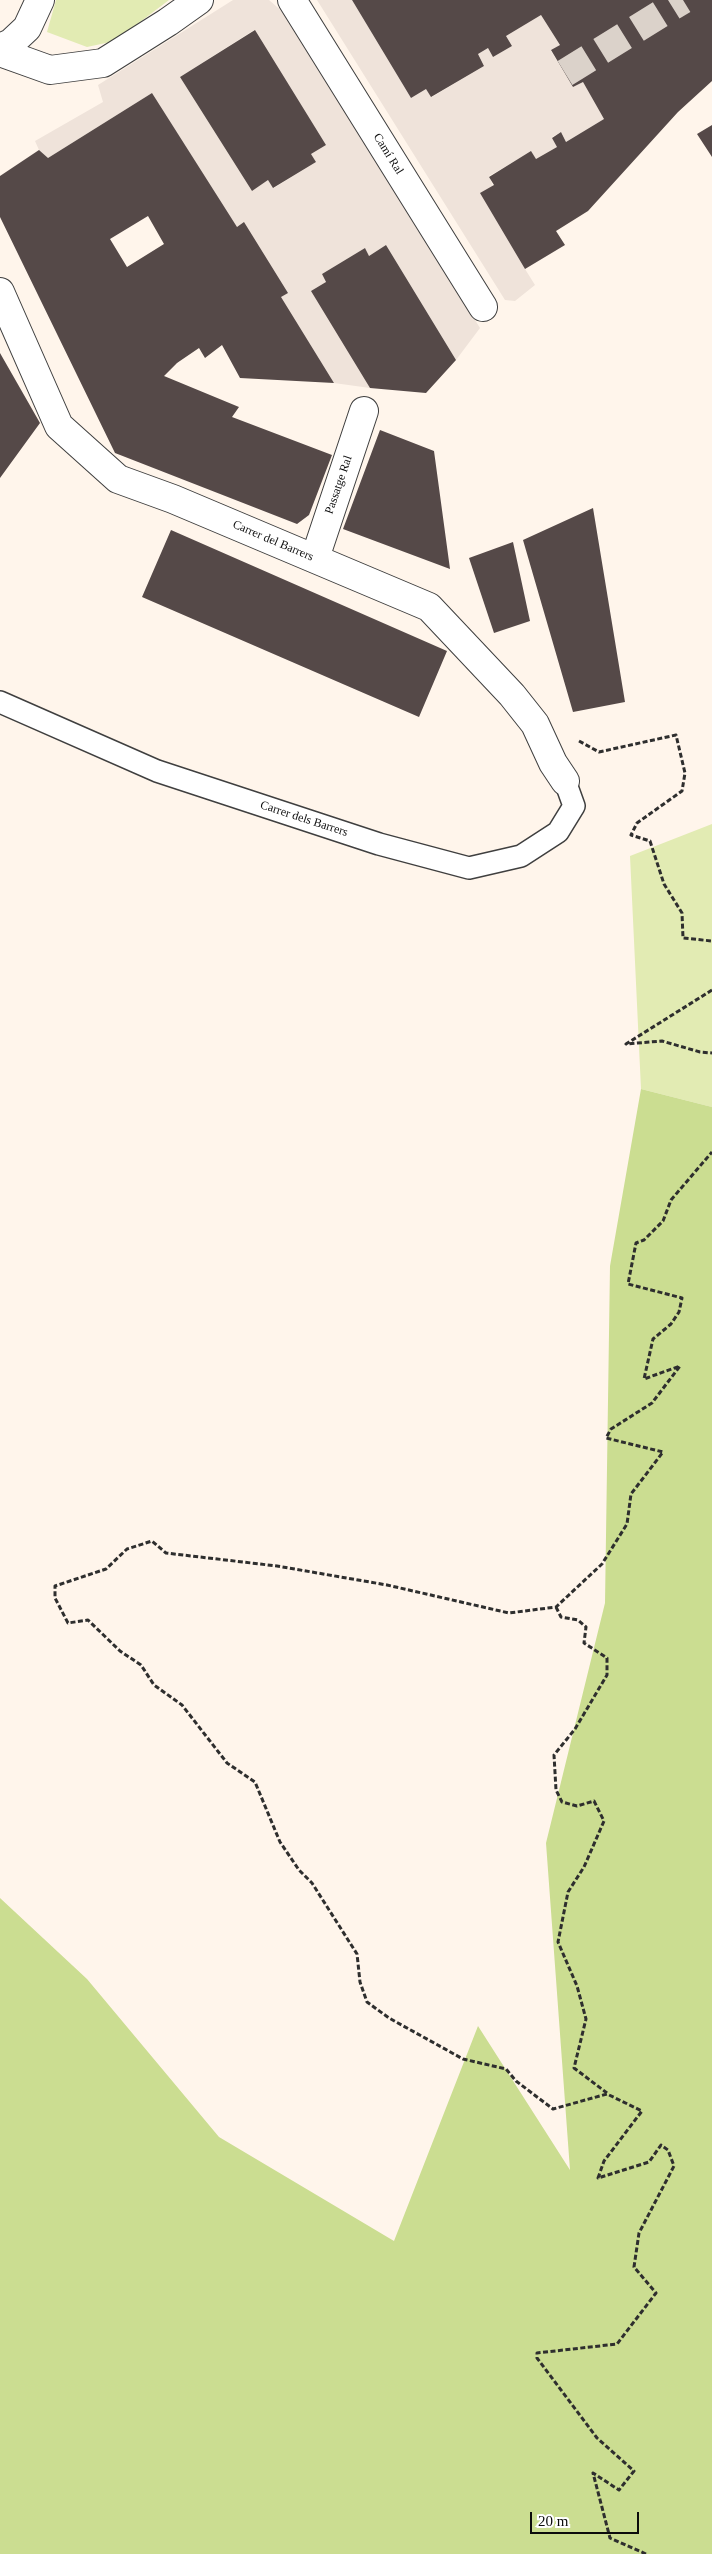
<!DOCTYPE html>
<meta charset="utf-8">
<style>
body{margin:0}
#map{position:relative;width:712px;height:2554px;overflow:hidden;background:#fff5eb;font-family:Georgia,serif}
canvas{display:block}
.scale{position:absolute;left:530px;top:2512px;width:109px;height:22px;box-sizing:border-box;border:2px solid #0c0c0c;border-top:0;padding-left:6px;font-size:15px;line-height:18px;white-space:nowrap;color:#0c0c0c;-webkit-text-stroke:4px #fff;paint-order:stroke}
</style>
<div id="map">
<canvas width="712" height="2554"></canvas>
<div class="scale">20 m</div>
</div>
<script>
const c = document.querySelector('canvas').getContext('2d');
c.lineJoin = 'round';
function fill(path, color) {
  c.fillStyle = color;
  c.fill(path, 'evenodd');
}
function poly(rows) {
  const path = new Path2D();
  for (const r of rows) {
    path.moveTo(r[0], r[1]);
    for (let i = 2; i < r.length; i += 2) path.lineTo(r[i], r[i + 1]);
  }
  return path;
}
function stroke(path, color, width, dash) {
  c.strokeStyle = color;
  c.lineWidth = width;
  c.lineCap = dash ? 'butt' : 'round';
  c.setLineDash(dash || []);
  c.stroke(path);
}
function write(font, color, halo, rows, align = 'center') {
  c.font = font + ' Georgia,serif';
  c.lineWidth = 5;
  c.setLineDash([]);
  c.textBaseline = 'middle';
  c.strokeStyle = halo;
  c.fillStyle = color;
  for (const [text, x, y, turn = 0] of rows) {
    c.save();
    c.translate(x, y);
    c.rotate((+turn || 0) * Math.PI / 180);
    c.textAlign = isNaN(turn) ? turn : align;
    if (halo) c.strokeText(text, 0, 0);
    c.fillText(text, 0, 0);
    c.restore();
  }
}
fill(poly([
 [56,0,169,0,115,41,87,47,47,32],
 [712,824,712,1107,641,1089,630,856]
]), '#e2ebb3');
fill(poly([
 [641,1089,712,1107,712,2554,0,2554,0,1898,87,1979,219,2137,394,2241,478,2026,570,2170,546,1843,605,1603,610,1266]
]), '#cbdd91');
fill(poly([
 [233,0,269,0,284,13,480,328,456,360,386,245,369,256,365,248,322,274,370,388,334,383,152,93,48,158,39,150,35,141,103,102,98,85],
 [254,30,326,145,311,154,316,162,274,188,268,180,252,191,180,77],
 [317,0,352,0,411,98,426,89,432,97,484,66,478,54,488,48,493,57,512,46,506,36,541,15,560,45,551,51,573,87,583,82,604,119,566,142,561,132,552,137,557,147,536,159,531,152,489,176,525,269,535,285,515,301,505,300]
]), '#efe3da');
fill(poly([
 [352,0,712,0,712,81,678,112,588,211,556,231,565,245,525,269,480,193,494,185,489,177,531,151,536,159,557,147,552,138,561,132,566,142,604,119,583,82,573,87,551,50,560,45,541,15,506,36,512,46,493,57,488,48,478,54,484,66,431,97,426,89,411,98],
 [255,30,326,145,311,154,316,162,273,188,268,180,252,191,180,77],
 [152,93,237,227,244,222,288,293,281,297,334,383,240,378,222,345,205,358,199,348,177,363,164,376,239,407,232,417,332,455,309,515,297,524,115,453,0,217,0,176,39,150,48,158],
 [148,216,164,244,127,267,110,239],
 [712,125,712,157,697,134],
 [386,245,456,360,426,393,370,388,311,291,326,282,322,274,365,248,369,256],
 [0,353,40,423,0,478],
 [380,430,434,451,450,569,343,529],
 [593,508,625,702,573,712,523,540],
 [171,530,447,651,419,717,142,597],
 [513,542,530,621,494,633,469,558]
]), '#554948');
stroke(poly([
 [565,73,683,0]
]), '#dbd2ca', 28, [28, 14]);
const service = poly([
 [0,702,157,771,379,844,469,868,521,856,558,832,574,806,565,781]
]);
const minor = poly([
 [292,0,483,307],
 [0,48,11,43,27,28,40,0],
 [0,52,50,70,103,63,168,22,199,0],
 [0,292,59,426,118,479,173,499,429,607,512,695,535,724,553,763,565,781],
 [315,558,364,411]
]);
stroke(service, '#3f3f3f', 24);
stroke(minor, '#3f3f3f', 30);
stroke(poly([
 [579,741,599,752,676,735,685,773,682,791,637,823,631,835,650,841,664,884,682,913,683,938,712,941],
 [712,990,626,1044,662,1041,700,1052,712,1053],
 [556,1607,561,1617,578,1620,586,1627,584,1643,607,1658,607,1675,575,1729,554,1755,556,1790,562,1802,577,1806,594,1801,604,1821,584,1867,568,1892,558,1942,577,1986,586,2019,574,2068,607,2093],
 [646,2554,610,2538,593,2473,619,2490,634,2471,597,2438,537,2358,537,2353,617,2344,656,2293,634,2267,639,2233,674,2166,668,2150,661,2145,649,2162,598,2178,604,2161,642,2111,607,2094,553,2109,516,2081,506,2069,463,2059,389,2018,367,2002,360,1982,357,1954,312,1883,299,1870,280,1842,255,1782,227,1763,182,1705,154,1685,141,1665,120,1651,88,1620,68,1623,55,1598,55,1586,106,1569,127,1549,152,1541,166,1553,277,1566,387,1585,509,1613,556,1607,602,1564,627,1524,631,1494,663,1452,606,1438,611,1429,652,1403,680,1366,644,1379,653,1339,671,1324,679,1312,682,1298,628,1284,636,1243,644,1240,663,1221,671,1200,712,1152]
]), '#2e2e2e', 3, [5, 2.5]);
stroke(service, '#fff', 21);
stroke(minor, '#fff', 28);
write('12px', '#0c0c0c', '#fff', [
 ["Camí Ral",388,154,58],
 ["Passatge Ral",339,485,-71],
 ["Carrer del Barrers",273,541,23],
 ["Carrer dels Barrers",304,819,18]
]);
</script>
